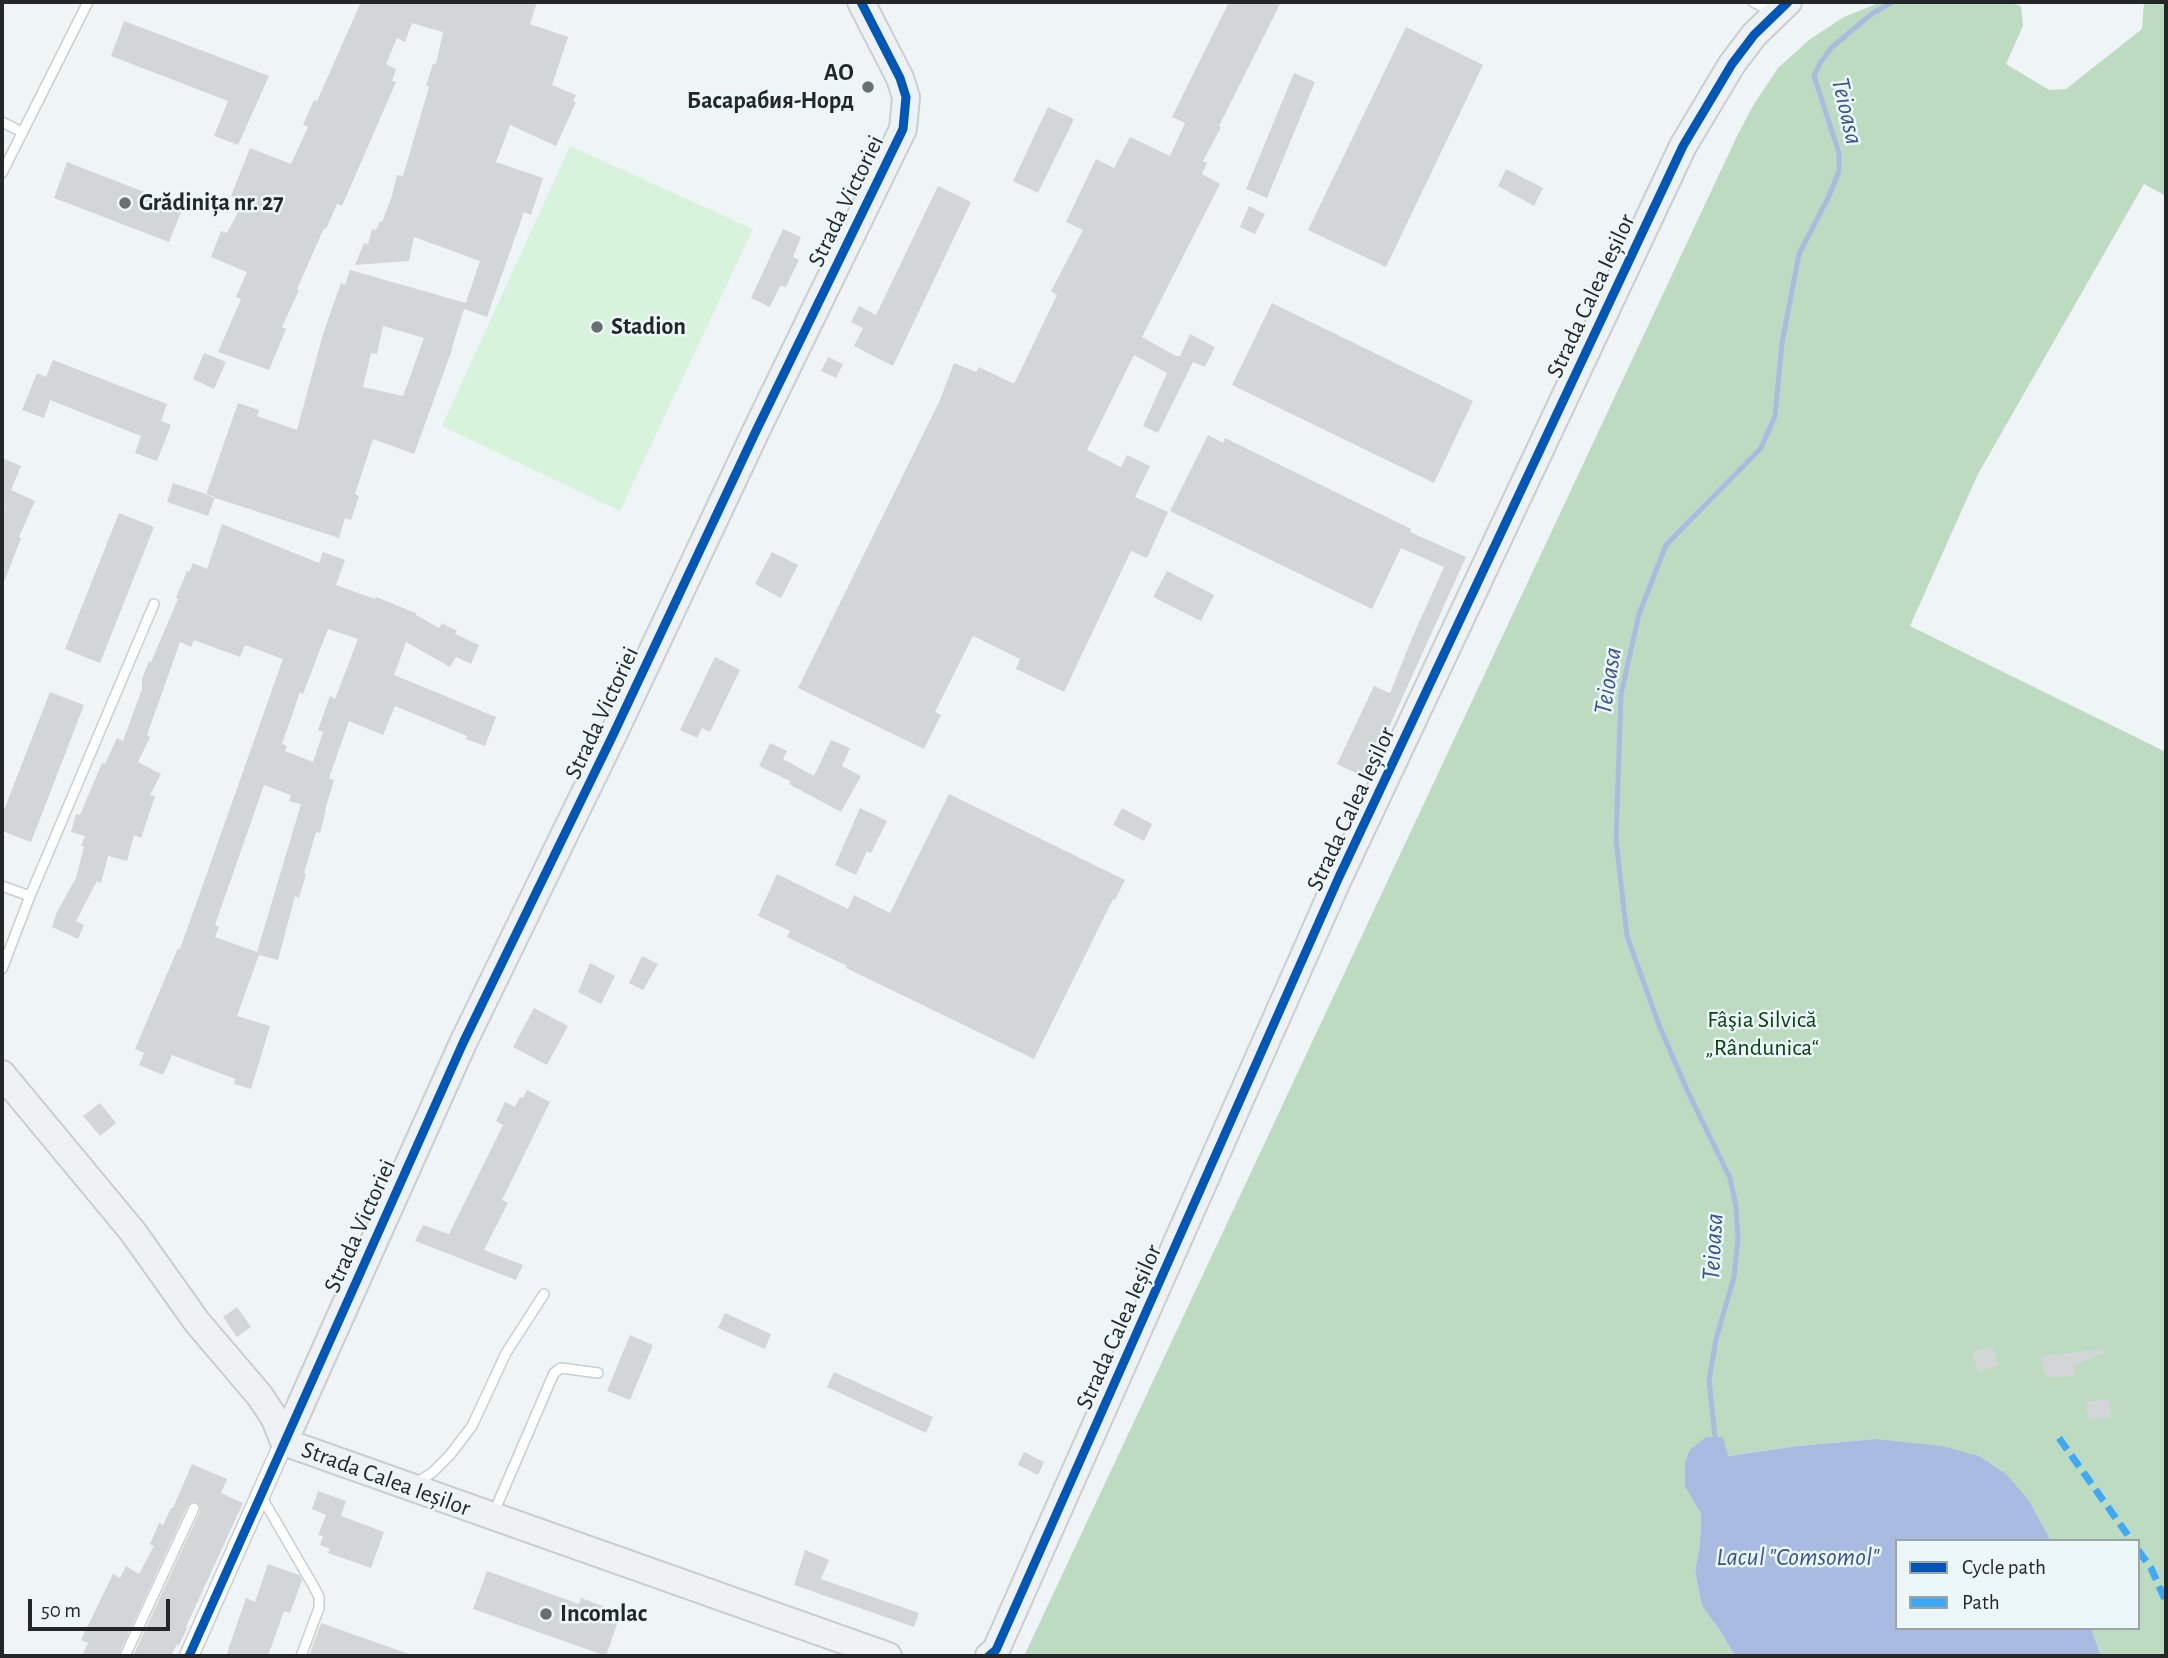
<!DOCTYPE html>
<meta charset="utf-8">
<style>
body{margin:0}
#map{position:relative;width:2168px;height:1658px;overflow:hidden;background:#eff5f6;font-family:"Alegreya Sans",sans-serif}
canvas{display:block}
.frame{position:absolute;inset:0;border:4px solid #232728;pointer-events:none}
.legend{position:absolute;left:1895px;top:1539px;width:245px;height:91px;box-sizing:border-box;background:#ecf7f9;border:2px solid #9ca4a5;margin:0;padding:9px 12px;list-style:none;font-size:21px;color:#232728}
.legend li{display:flex;align-items:center;gap:14px;height:35px}
.legend b{width:35px;border:2px solid #9ca4a5}
.scale{position:absolute;left:28px;top:1599px;width:142px;height:32px;box-sizing:border-box;border:4px solid #232728;border-top:0;padding-left:9px;font-size:21px;line-height:24px;white-space:nowrap;color:#232728;-webkit-text-stroke:5px #ecf7f9;paint-order:stroke}
</style>
<div id="map">
<canvas width="2168" height="1658"></canvas>
<div class="frame"></div>
<ul class="legend">
<li><b style="height:9px;background:#0057b8"></b>Cycle path</li>
<li><b style="height:9px;background:#3fa9f5"></b>Path</li>
</ul>
<div class="scale">50 m</div>
</div>
<script>
const c = document.querySelector('canvas').getContext('2d');
c.lineJoin = 'round';
function fill(path, color) {
  c.fillStyle = color;
  c.fill(path, 'evenodd');
}
function poly(rows) {
  const path = new Path2D();
  for (const r of rows) {
    path.moveTo(r[0], r[1]);
    for (let i = 2; i < r.length; i += 2) path.lineTo(r[i], r[i + 1]);
  }
  return path;
}
function stroke(path, color, width, dash) {
  c.strokeStyle = color;
  c.lineWidth = width;
  c.lineCap = dash ? 'butt' : 'round';
  c.setLineDash(dash || []);
  c.stroke(path);
}
function write(font, color, halo, rows, align = 'center') {
  c.font = font + ' "Alegreya Sans",sans-serif';
  c.lineWidth = 5;
  c.setLineDash([]);
  c.textBaseline = 'middle';
  c.strokeStyle = halo;
  c.fillStyle = color;
  for (const [text, x, y, turn = 0] of rows) {
    c.save();
    c.translate(x, y);
    c.rotate((+turn || 0) * Math.PI / 180);
    c.textAlign = isNaN(turn) ? turn : align;
    if (halo) c.strokeText(text, 0, 0);
    c.fillText(text, 0, 0);
    c.restore();
  }
}
fill(poly([
 [570,146,753,229,620,511,442,426]
]), '#d8f3dc');
fill(poly([
 [1881,2,2008,2,2021,6,2023,26,2006,64,2049,90,2066,89,2142,29,2144,3,2166,2,2166,196,2144,184,1978,474,1910,626,2166,752,2166,1656,2101,1656,2091,1628,2138,1628,2138,1541,2051,1541,2030,1502,1875,1439,1797,1446,1727,1456,1723,1437,1706,1437,1685,1462,1685,1487,1701,1514,1700,1544,1695,1571,1702,1606,1719,1629,1735,1656,1024,1656,1738,134,1754,104,1778,68,1809,40,1844,17]
]), '#bddbc1');
fill(poly([
 [1706,1437,1723,1437,1728,1456,1797,1446,1875,1439,1942,1446,1979,1456,2006,1474,2030,1502,2051,1541,1897,1541,1897,1628,2091,1628,2101,1656,1735,1656,1719,1629,1702,1606,1695,1571,1700,1544,1701,1514,1685,1487,1685,1462,1690,1450]
]), '#aabbe2');
stroke(poly([
 [1715,1437,1709,1380,1716,1339,1734,1277,1738,1238,1736,1206,1730,1178,1687,1090,1659,1025,1627,936,1616,840,1621,694,1639,614,1666,545,1761,448,1775,416,1782,343,1799,254,1829,196,1839,171,1839,153,1814,76,1820,63,1832,47,1873,13,1893,2]
]), '#aabbe2', 5);
fill(poly([
 [361,2,537,2,530,24,568,37,552,85,576,95,573,101,576,102,556,146,510,125,496,162,543,178,531,215,524,212,487,317,464,309,452,347,453,347,414,454,373,439,355,494,359,496,351,520,345,518,339,538,206,495,238,403,259,410,257,416,297,430,323,334,341,283,345,285,350,270,466,303,464,308,480,261,414,237,409,261,355,265,364,243,368,244,372,229,376,230,380,221,382,222,392,196,397,175,403,176,429,87,426,86,433,64,436,64,443,32,412,23,405,42,397,38,386,64,396,69,392,81,396,82,342,206,337,204,326,229,324,228,297,289,299,290,282,327,286,329,269,370,218,352,241,299,236,297,247,272,211,257,221,231,227,233,244,201,231,196,250,148,291,164,308,127,303,125,314,100,317,101],
 [383,326,424,338,403,396,363,387,371,353,377,354],
 [1229,2,1281,2,1219,126,1221,127,1203,161,1207,163,1202,174,1220,184,1142,337,1176,356,1180,356,1190,334,1215,347,1205,367,1193,362,1158,433,1143,426,1167,373,1134,355,1087,450,1121,467,1127,455,1150,466,1135,497,1168,512,1147,558,1131,551,1064,692,1016,669,1020,659,973,636,935,712,941,715,924,749,798,688,940,400,954,363,976,372,979,367,1014,384,1057,295,1051,291,1083,230,1066,222,1096,159,1114,168,1130,137,1170,156,1185,123,1172,117],
 [124,21,269,76,238,145,214,136,228,101,111,56],
 [1406,27,1483,65,1386,267,1308,230],
 [1294,73,1315,82,1267,198,1246,189],
 [1048,107,1074,119,1038,193,1013,181],
 [67,162,183,207,169,242,54,198],
 [1506,169,1543,188,1534,206,1498,186],
 [938,186,971,202,893,366,854,346,863,328,851,322,859,306,876,315],
 [1249,206,1265,214,1255,234,1240,227],
 [783,229,801,237,793,257,799,260,786,287,780,286,770,307,751,298],
 [1272,303,1473,401,1434,483,1232,385],
 [204,353,226,362,214,389,193,379],
 [828,357,843,364,836,378,821,371],
 [53,360,167,404,161,421,171,425,157,461,135,453,141,436,50,400,44,418,22,410,37,373,46,377],
 [1208,435,1223,443,1225,438,1411,529,1410,532,1466,557,1366,778,1337,764,1374,686,1390,693,1412,638,1444,567,1401,548,1372,609,1170,511],
 [2,458,21,466,11,490,35,501,19,537,21,538,3,585,2,517,5,511,2,511],
 [173,483,215,497,208,516,167,502],
 [119,513,154,527,100,663,65,649],
 [222,524,319,563,323,552,345,560,336,585,375,599,376,597,416,613,416,615,439,628,442,623,457,631,455,634,479,645,471,664,456,657,450,667,406,642,394,675,496,717,485,746,466,739,467,736,395,706,383,735,349,721,329,778,334,780,325,810,326,810,320,833,316,832,304,873,306,874,299,898,295,896,278,960,259,955,237,1016,270,1026,251,1089,234,1084,235,1079,172,1055,163,1075,139,1065,144,1053,135,1049,178,948,180,949,283,659,245,645,240,657,194,640,191,647,180,642,147,735,150,737,138,762,161,774,150,795,155,796,141,838,134,835,127,861,108,856,101,883,97,881,76,921,84,925,78,939,52,927,57,912,76,878,84,847,81,846,85,836,71,832,76,814,80,815,102,763,105,764,117,738,123,741,142,689,142,679,149,661,151,662,178,599,176,598,187,571,189,572,193,563,207,569],
 [328,629,358,639,335,699,330,696,318,730,323,732,313,762,285,751,287,746,282,744,300,692,303,694],
 [264,785,291,795,289,801,301,804,257,952,215,937,219,927,215,925],
 [772,552,798,565,781,598,755,584],
 [1167,571,1214,595,1201,621,1153,597],
 [715,657,740,670,710,732,702,728,697,738,680,730],
 [50,692,84,705,31,842,2,831,2,815],
 [831,740,850,748,842,766,861,776,841,812,789,784,790,781,759,766,770,743,787,751,783,759,814,776],
 [949,794,1125,880,1115,900,1113,899,1034,1059,846,968,847,966,787,937,790,931,758,916,777,874,848,909,854,895,890,913],
 [860,808,887,821,871,853,867,851,856,875,835,865],
 [1122,808,1152,824,1144,841,1113,825],
 [642,956,658,964,643,990,629,983],
 [590,963,615,976,601,1004,578,992],
 [534,1008,568,1026,547,1065,513,1047],
 [527,1090,550,1102,502,1200,508,1203,484,1250,523,1265,516,1280,415,1241,423,1225,449,1234,503,1125,496,1121,505,1102,515,1107,520,1097,523,1098],
 [100,1103,116,1123,100,1136,83,1116],
 [237,1307,251,1327,237,1337,223,1317],
 [725,1313,771,1334,765,1349,718,1328],
 [630,1335,653,1345,630,1400,607,1391],
 [1992,1346,1999,1365,1979,1372,1971,1353],
 [2103,1349,2104,1353,2074,1366,2075,1376,2047,1378,2046,1371,2043,1371,2041,1356],
 [834,1372,933,1417,926,1433,827,1387],
 [2109,1399,2111,1418,2088,1420,2086,1402],
 [1024,1452,1044,1462,1038,1475,1018,1465],
 [192,1464,227,1479,221,1493,243,1503,186,1627,187,1628,179,1645,177,1644,171,1656,133,1656,200,1511,200,1505,194,1501,188,1505,118,1656,82,1656,88,1643,81,1640,113,1574,120,1578,126,1566,139,1574,154,1546,150,1544,159,1523,163,1525,171,1508,173,1508],
 [318,1491,346,1501,341,1516,384,1532,371,1568,328,1553,330,1549,320,1545,323,1536,318,1535,326,1515,312,1509],
 [805,1550,829,1560,821,1579,919,1613,914,1627,794,1585],
 [268,1564,299,1575,302,1580,290,1613,284,1611,268,1656,226,1656,246,1598,255,1602],
 [487,1571,579,1604,581,1598,621,1613,606,1656,473,1609],
 [321,1623,409,1654,408,1656,309,1656]
]), '#d2d6d6');
const lane = poly([
 [1753,2,1773,12],
 [2,122,22,132],
 [2,173,88,2],
 [2,886,30,896,154,604],
 [2,969,30,896],
 [416,1483,433,1472,450,1455,472,1426,506,1353,544,1294],
 [261,1496,314,1587,319,1597,319,1608,301,1656],
 [494,1512,554,1373,561,1368,598,1373],
 [125,1656,194,1508]
]);
const street = poly([
 [189,1656,284,1442]
]);
const secondary = poly([
 [2,1074,133,1232,197,1322,260,1396,275,1419,284,1442],
 [284,1442,463,1043,612,737,756,431,903,129,906,97,900,78,861,2],
 [284,1442,888,1656],
 [989,1656,996,1650,1016,1605,1339,877,1683,146,1732,64,1754,35,1788,2]
]);
stroke(lane, '#c9cece', 12);
stroke(street, '#c9cece', 21);
stroke(secondary, '#c9cece', 30);
stroke(lane, '#fdfefe', 9);
stroke(street, '#fdfefe', 18);
stroke(secondary, '#eef2f4', 26);
stroke(poly([
 [2059,1438,2132,1541],
 [2138,1550,2151,1568,2166,1602]
]), '#3fa9f5', 7, [14, 7]);
stroke(poly([
 [189,1656,463,1043,612,737,756,431,903,129,906,97,900,78,861,2],
 [989,1656,996,1650,1016,1605,1339,877,1683,146,1732,64,1754,35,1788,2]
]), '#0057b8', 9);
for (const [x, y, r, color] of [
 [868,87,7,"#6a6f70"],
 [125,203,7,"#6a6f70"],
 [597,327,7,"#6a6f70"],
 [546,1614,7,"#6a6f70"]
]) {
  const dot = new Path2D();
  dot.arc(x, y, r, 0, 2 * Math.PI);
  c.fillStyle = color;
  c.fill(dot);
  stroke(dot, '#ecf7f9', 2.5);
}
write('bold 24px', '#232728', '#ecf7f9', [
 ["АО",854,73,"right"],
 ["Басарабия-Норд",854,101,"right"],
 ["Grădinița nr. 27",139,203],
 ["Stadion",611,327],
 ["Incomlac",560,1614]
], 'left');
write('24px', '#232728', '#ecf7f9', [
 ["Strada Victoriei",846,201,-64],
 ["Strada Calea Ieșilor",1591,296,-65],
 ["Strada Victoriei",602,713,-65],
 ["Strada Calea Ieșilor",1351,809,-65],
 ["Strada Victoriei",360,1226,-66],
 ["Strada Calea Ieșilor",1119,1327,-66],
 ["Strada Calea Ieșilor",386,1479,20]
]);
write('24px', '#0c4114', '#ecf7f9', [
 ["Fâşia Silvică",1762,1020],
 ["„Rândunica“",1762,1048]
]);
write('italic 26px', '#3b5095', '#ecf7f9', [
 ["Teioasa",1847,111,77],
 ["Teioasa",1608,681,-81],
 ["Teioasa",1713,1247,-87],
 ["Lacul \"Comsomol\"",1798,1557]
]);
</script>
